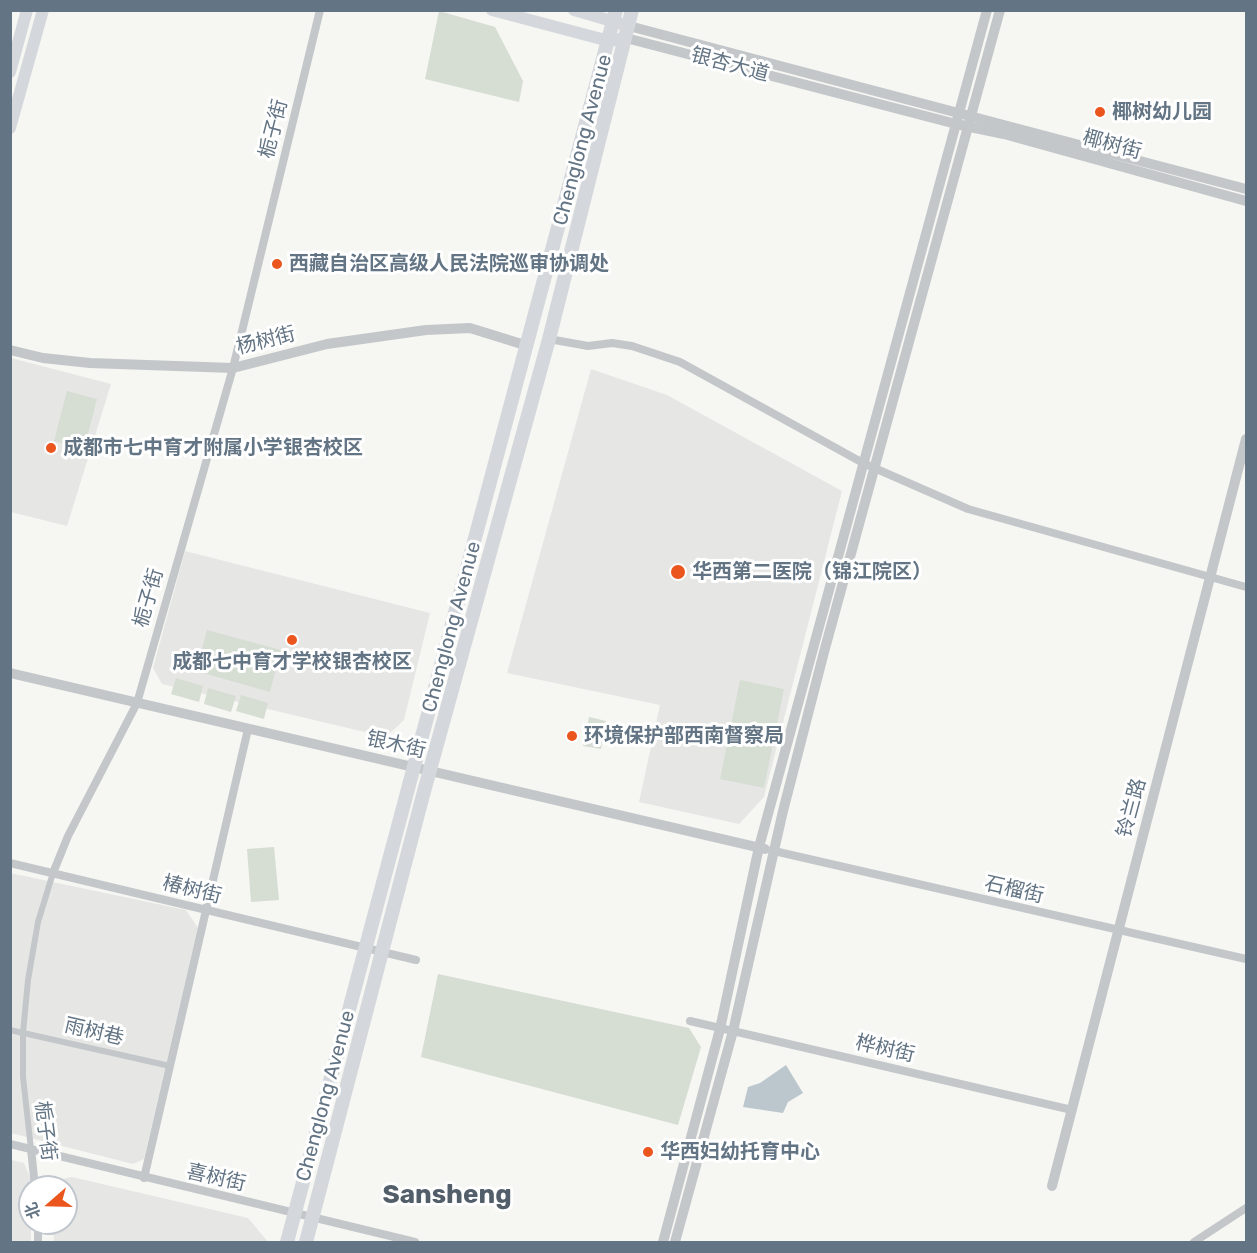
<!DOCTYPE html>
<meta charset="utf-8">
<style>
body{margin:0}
#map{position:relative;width:1257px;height:1253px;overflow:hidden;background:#f6f6f2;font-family:Rubik,"Noto Sans SC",sans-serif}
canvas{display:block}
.frame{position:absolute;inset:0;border:12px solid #637484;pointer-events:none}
.north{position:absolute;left:18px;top:1175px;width:60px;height:60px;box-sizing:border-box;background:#fff;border:2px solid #c1c7ce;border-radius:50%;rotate:250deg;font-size:16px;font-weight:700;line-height:24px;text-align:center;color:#637484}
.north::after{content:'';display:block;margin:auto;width:21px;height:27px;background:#ea561d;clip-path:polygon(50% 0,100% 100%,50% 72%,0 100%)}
</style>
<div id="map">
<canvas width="1257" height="1253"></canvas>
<div class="frame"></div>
<div class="north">北</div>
</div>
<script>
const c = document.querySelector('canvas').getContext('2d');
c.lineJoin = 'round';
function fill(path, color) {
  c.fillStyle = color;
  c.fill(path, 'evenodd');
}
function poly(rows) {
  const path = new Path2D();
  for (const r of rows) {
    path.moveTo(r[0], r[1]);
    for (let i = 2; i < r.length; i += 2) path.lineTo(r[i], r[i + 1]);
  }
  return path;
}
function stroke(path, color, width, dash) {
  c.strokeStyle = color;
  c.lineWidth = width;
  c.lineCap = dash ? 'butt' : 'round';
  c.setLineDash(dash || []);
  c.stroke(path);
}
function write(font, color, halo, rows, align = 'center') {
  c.font = font + ' Rubik,"Noto Sans SC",sans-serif';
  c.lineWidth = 6;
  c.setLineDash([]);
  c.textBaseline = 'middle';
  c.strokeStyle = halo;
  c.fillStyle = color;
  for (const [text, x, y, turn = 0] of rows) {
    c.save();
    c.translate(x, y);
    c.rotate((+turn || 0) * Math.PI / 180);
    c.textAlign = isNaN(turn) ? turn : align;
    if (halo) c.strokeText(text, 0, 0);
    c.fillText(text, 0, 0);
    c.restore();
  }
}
fill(poly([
 [11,358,111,384,67,526,11,512],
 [591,369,667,395,842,491,764,797,739,824,639,802,660,705,507,673],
 [185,551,430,613,404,720,386,737,162,684,153,668],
 [10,873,186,910,198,928,144,1159,133,1164,11,1133],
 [11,1160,24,1163,31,1180,31,1242,11,1242],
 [72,1177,248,1218,268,1242,54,1242,53,1223,66,1223,66,1187,52,1187,52,1181]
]), '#e6e7e5');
fill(poly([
 [439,11,495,27,523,81,519,102,425,79],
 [67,391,97,399,84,449,54,441],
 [207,630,281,650,270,692,196,671],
 [176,678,203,686,199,702,171,694],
 [740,680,784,689,764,788,720,779],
 [208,688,236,696,231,712,204,704],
 [241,695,268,703,264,719,236,711],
 [589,717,606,721,601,749,583,746],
 [274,847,279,900,251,902,247,849],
 [438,974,689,1028,701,1047,678,1125,421,1057]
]), '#d6ddd3');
fill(poly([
 [786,1065,803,1093,788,1102,783,1113,743,1107,748,1087,760,1083]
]), '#bcc7cd');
stroke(poly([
 [10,1030,170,1066],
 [31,1149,23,1077,23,1033,28,980,38,922,53,873]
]), '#c3c7ca', 6);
stroke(poly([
 [549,339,588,346,612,343,632,346,680,362,863,463,968,509,1246,587],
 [774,851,1246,959],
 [10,863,416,960],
 [53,873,68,836,137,703,233,368,320,10],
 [690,1021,1072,1110],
 [10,1144,415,1242],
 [31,1149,35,1187],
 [144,1178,248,729],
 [38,1242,38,1223],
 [1194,1242,1246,1208]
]), '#c3c7ca', 8);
stroke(poly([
 [629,26,1246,189],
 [626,38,956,124,1004,134,1246,201],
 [10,350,43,358,90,363,233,368,327,344,426,330,470,328,528,346],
 [10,673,765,849],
 [1052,1186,1246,439],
 [663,1242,720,1029,759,847,987,10],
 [675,1242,733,1031,783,811,824,652,1000,10]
]), '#c3c7ca', 10);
stroke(poly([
 [10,72,27,10],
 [10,128,43,10]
]), '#d4d8dc', 12);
stroke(poly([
 [492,10,609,41,626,38],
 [574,10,629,26]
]), '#d4d8dc', 12);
stroke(poly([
 [287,1242,616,10],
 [306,1242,423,795,549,339,632,10]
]), '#d4d8dc', 14);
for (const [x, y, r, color] of [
 [1100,112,6,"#ea561d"],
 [277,264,6,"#ea561d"],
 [51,448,6,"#ea561d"],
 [678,572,8,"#ea561d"],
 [292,640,6,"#ea561d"],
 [572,736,6,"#ea561d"],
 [648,1152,6,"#ea561d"]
]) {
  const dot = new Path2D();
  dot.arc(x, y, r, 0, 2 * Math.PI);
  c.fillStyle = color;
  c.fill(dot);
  stroke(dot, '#fff', 2);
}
write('20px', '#637484', '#fff', [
 ["银杏大道",730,65,15],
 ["栀子街",274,129,-76],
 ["Chenglong Avenue",583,140,-75],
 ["椰树街",1112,145,15],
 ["杨树街",266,341,-14],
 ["栀子街",149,598,-74],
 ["Chenglong Avenue",452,627,-75],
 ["银木街",396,745,13],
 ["铃兰路",1132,808,-75],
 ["椿树街",192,890,14],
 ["石榴街",1014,890,13],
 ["雨树巷",94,1032,13],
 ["桦树街",885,1049,13],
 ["Chenglong Avenue",326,1096,-75],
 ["栀子街",45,1131,83],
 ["喜树街",216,1178,13]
]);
write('bold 20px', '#637484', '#fff', [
 ["椰树幼儿园",1112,112],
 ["西藏自治区高级人民法院巡审协调处",289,264],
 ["成都市七中育才附属小学银杏校区",63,448],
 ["华西第二医院（锦江院区）",692,572],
 ["成都七中育才学校银杏校区",292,662,"center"],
 ["环境保护部西南督察局",584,736],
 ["华西妇幼托育中心",660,1152]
], 'left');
write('bold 26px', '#525e69', '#fff', [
 ["Sansheng",447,1195]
]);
</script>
